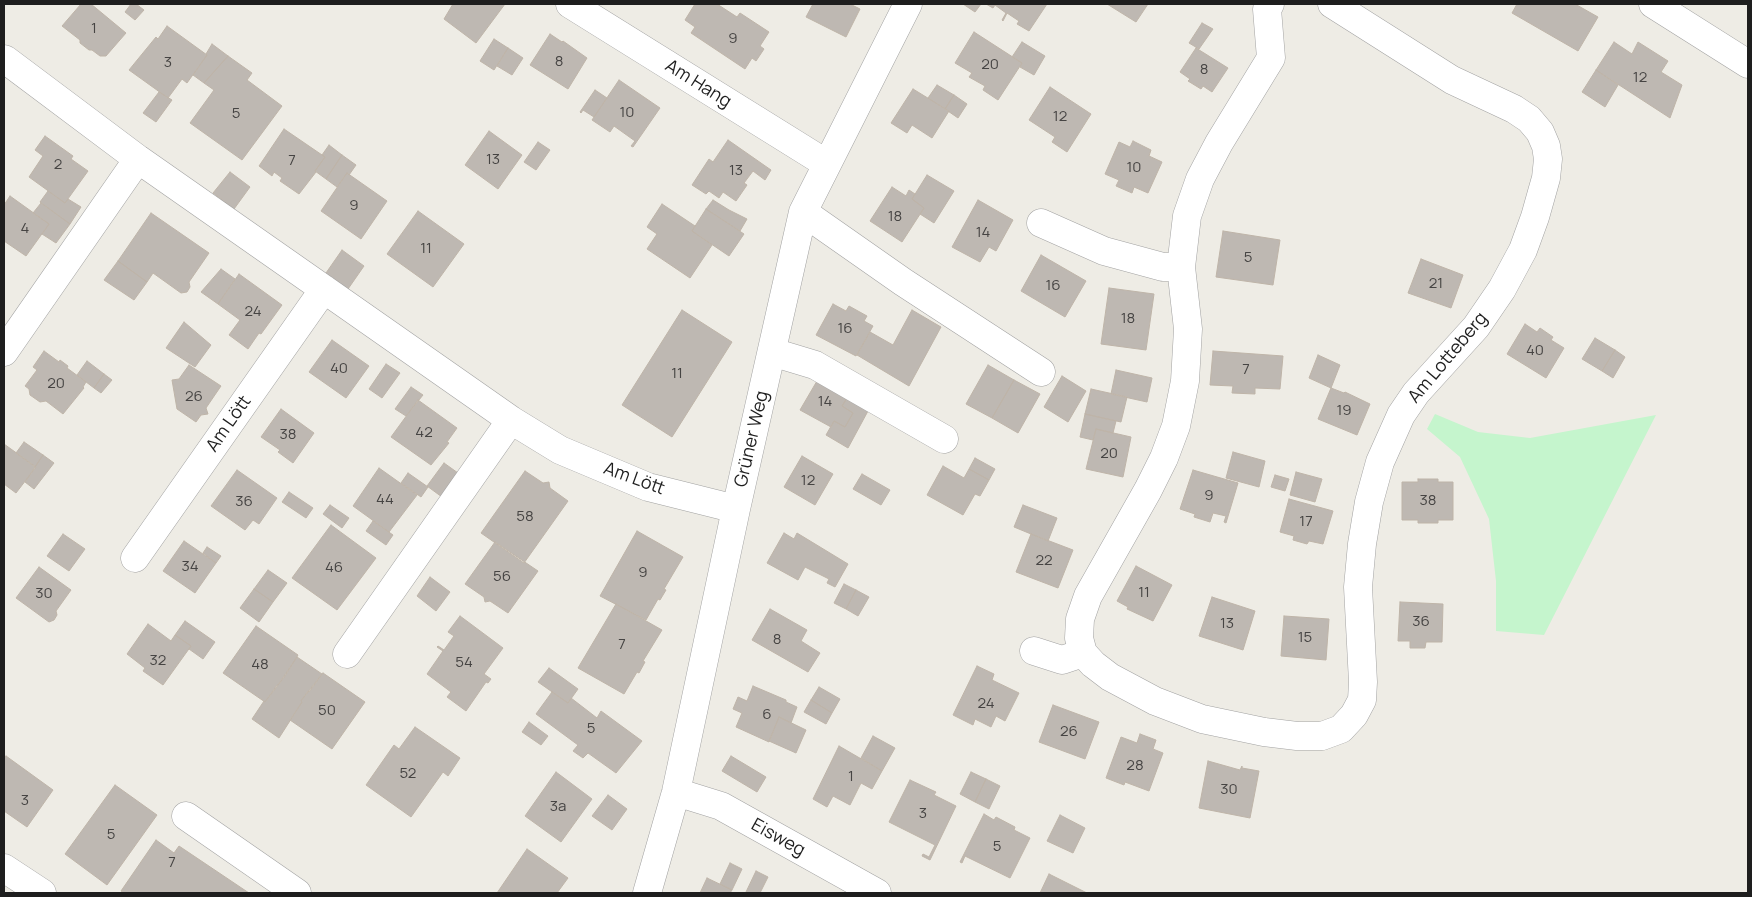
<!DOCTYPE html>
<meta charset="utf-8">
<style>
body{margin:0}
#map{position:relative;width:1752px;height:897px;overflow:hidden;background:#eeece5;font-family:Manrope,sans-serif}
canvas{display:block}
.frame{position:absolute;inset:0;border:5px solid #1e1e1e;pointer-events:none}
</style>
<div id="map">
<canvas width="1752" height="897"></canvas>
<div class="frame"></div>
</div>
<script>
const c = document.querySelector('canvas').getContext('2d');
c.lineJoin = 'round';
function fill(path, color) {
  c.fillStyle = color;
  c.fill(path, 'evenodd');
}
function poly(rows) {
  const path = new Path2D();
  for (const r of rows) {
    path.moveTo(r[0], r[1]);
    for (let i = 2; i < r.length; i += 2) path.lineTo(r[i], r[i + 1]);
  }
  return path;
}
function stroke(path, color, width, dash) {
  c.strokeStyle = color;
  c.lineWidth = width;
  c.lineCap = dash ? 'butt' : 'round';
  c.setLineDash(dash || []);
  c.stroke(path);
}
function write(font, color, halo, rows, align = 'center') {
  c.font = font + ' Manrope,sans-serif';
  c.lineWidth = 4;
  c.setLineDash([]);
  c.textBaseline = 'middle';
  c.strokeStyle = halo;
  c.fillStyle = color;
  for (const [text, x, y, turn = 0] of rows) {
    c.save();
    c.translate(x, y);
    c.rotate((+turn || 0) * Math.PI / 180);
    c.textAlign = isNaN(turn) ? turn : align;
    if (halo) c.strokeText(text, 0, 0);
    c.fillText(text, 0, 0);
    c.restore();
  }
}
fill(poly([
 [1435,414,1478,432,1530,438,1656,415,1544,635,1496,631,1496,581,1489,519,1460,457,1427,429]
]), '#c5f5cd');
const building = poly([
 [81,4,91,4,126,33,106,56,100,56,92,50,89,50,80,43,80,40,62,26,81,4],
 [131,4,136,4,144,10,135,20,125,12,131,4],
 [453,4,505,4,476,43,444,19,453,4],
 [695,4,717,4,737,17,740,13,769,32,760,46,764,49,756,61,752,58,745,69,691,33,695,27,685,20,695,4],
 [813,4,850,4,860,9,846,37,806,17,813,4],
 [963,4,981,4,975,12,963,4],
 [986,4,1047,4,1029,31,1017,24,1019,21,1007,13,1003,21,1002,20,1006,13,995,5,993,8,986,4],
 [1107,4,1148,4,1136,22,1107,4],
 [1517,4,1575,4,1598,17,1578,51,1512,13,1517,4],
 [1202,23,1213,29,1199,49,1189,43,1202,23],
 [167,26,207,55,187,83,182,79,168,98,129,70,156,37,158,39,167,26],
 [974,32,1022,63,998,100,983,90,985,86,969,77,972,73,955,63,974,32],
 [550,34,562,42,563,41,587,58,568,89,530,65,550,34],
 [494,39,508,48,494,70,480,61,494,39],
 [1022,42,1045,56,1034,75,1020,67,1022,63,1012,57,1022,42],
 [1614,42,1632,54,1638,42,1668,61,1661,72,1682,85,1670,118,1596,70,1614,42],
 [212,44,228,56,204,83,193,75,207,55,206,54,212,44],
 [508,48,523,58,512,75,497,66,508,48],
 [1196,48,1228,68,1212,92,1203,86,1201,89,1188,81,1190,79,1180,72,1196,48],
 [228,56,252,73,247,80,282,106,242,160,190,123,214,90,204,83,228,56],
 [1596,70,1618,85,1605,107,1582,92,1596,70],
 [619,80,660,108,633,147,631,146,635,141,614,126,610,132,592,120,619,80],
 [937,85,954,95,945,109,928,98,937,85],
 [1050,87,1091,114,1067,152,1052,142,1055,137,1029,120,1050,87],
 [913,89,949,111,932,138,912,125,907,133,891,123,913,89],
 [595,90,607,98,594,117,583,110,581,113,580,112,595,90],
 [159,92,172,100,156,122,143,113,159,92],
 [954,95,967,104,958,118,945,109,954,95],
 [284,129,325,157,315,171,316,172,299,194,280,181,282,178,274,172,272,176,259,166,284,129],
 [489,131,522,155,498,189,465,165,489,131],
 [45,136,73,156,71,159,88,171,65,203,29,177,43,156,35,150,45,136],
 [728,140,771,170,765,180,753,171,744,183,747,185,736,201,723,192,719,198,709,191,706,194,692,185,709,159,713,162,728,140],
 [1133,141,1151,150,1149,156,1162,162,1148,193,1134,187,1132,193,1116,186,1119,180,1105,174,1119,142,1130,147,1133,141],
 [538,142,550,150,536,170,524,162,538,142],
 [329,145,342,155,326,179,315,171,325,157,322,155,329,145],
 [342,155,356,165,349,175,347,173,337,187,326,179,342,155],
 [230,172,250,187,234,209,213,193,230,172],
 [347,173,387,201,361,239,321,211,347,173],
 [927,175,954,191,934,223,920,214,924,208,912,199,927,175],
 [892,187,906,196,909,190,915,194,912,199,924,208,902,242,870,221,892,187],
 [48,191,65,203,68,199,81,207,70,224,40,202,48,191],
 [10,196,49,224,26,256,4,241,4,205,10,196],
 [713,200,729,210,747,219,740,231,706,209,713,200],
 [978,200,1013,220,996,251,989,247,980,262,952,247,978,200],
 [41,203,70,224,56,243,42,234,49,224,33,213,41,203],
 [662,204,695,226,692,231,712,245,690,278,647,249,657,234,647,227,662,204],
 [706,209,744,234,729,256,692,231,706,209],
 [418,211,464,244,433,287,387,254,418,211],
 [151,213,209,253,189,282,190,287,187,292,181,293,153,273,147,282,118,261,151,213],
 [1223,231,1280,240,1273,285,1216,277,1223,231],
 [342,250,364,266,348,289,326,273,342,250],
 [1041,255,1086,281,1065,317,1021,291,1041,255],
 [1421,259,1463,275,1451,308,1408,293,1421,259],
 [118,261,147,282,134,300,104,280,118,261],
 [221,269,235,279,218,304,201,292,221,269],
 [239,274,282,305,261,334,259,333,248,349,229,335,240,320,218,304,239,274],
 [1109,288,1154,294,1146,350,1101,344,1109,288],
 [833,304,846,311,849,306,867,316,864,321,873,326,856,356,816,335,833,304],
 [682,310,732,342,672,437,622,405,682,310],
 [912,310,941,327,909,386,857,355,870,332,893,345,912,310],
 [184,322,211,345,195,367,166,348,184,322],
 [1525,324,1537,332,1540,328,1553,337,1551,340,1564,348,1546,378,1507,354,1525,324],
 [1595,338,1615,350,1602,371,1582,359,1595,338],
 [332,340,369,366,346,398,309,372,332,340],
 [1615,350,1625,357,1613,378,1602,371,1615,350],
 [44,351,59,362,60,360,68,366,67,368,86,382,83,387,84,388,63,414,46,401,40,402,30,395,29,389,25,386,37,370,33,367,44,351],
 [1213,351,1283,356,1280,389,1255,388,1255,394,1232,393,1233,386,1210,385,1213,351],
 [1318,355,1340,365,1331,388,1309,378,1318,355],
 [87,361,104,374,94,388,77,375,87,361],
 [386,364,400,373,382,398,369,389,386,364],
 [189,365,221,386,206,408,208,414,201,415,196,422,177,409,172,380,179,379,189,365],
 [988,365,1014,380,992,418,966,404,988,365],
 [1116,370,1152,378,1147,402,1111,394,1116,370],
 [104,374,112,380,101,393,94,388,104,374],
 [1062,376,1086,391,1068,422,1044,407,1062,376],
 [1014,380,1040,394,1018,433,992,418,1014,380],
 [817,381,847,398,842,406,853,413,845,427,834,421,831,427,800,410,817,381],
 [411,387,423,395,406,416,395,409,411,387],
 [1331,388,1344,393,1345,392,1370,404,1357,435,1318,419,1331,388],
 [1091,389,1127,397,1121,422,1085,414,1091,389],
 [847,398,868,411,848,448,826,435,834,421,845,427,853,413,842,406,847,398],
 [418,400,457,428,447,442,449,443,431,465,391,437,418,400],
 [281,409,314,433,293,463,278,452,280,450,261,437,281,409],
 [1085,414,1116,421,1113,433,1096,429,1093,440,1080,437,1085,414],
 [1096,429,1131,437,1123,477,1086,469,1096,429],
 [24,442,43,455,35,467,16,453,24,442],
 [4,444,36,467,16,493,4,484,4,444],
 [1233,452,1265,461,1259,487,1226,478,1233,452],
 [43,455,54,463,34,489,25,482,43,455],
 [802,456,833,474,815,505,784,487,802,456],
 [975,458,995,469,989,480,969,469,975,458],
 [444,463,458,473,442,497,427,486,444,463],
 [943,466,964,478,969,469,989,480,980,496,975,494,963,515,927,495,943,466],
 [379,468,417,495,389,532,353,506,379,468],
 [237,470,277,498,259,524,253,520,245,530,211,506,237,470],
 [1193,470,1238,483,1226,523,1224,522,1226,516,1213,513,1210,522,1194,517,1195,514,1180,509,1193,470],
 [525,471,543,483,549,482,550,488,568,501,524,563,481,533,525,471],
 [1296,472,1322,479,1315,502,1290,495,1296,472],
 [408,473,428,487,421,497,401,483,408,473],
 [862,474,890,490,881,505,853,489,862,474],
 [1275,475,1289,479,1285,491,1271,487,1275,475],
 [1418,479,1438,479,1438,482,1453,482,1453,520,1438,520,1438,523,1418,523,1418,520,1402,520,1402,482,1418,482,1418,479],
 [289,492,313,508,306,518,282,502,289,492],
 [1289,499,1333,511,1323,544,1309,541,1307,544,1293,540,1294,536,1280,532,1289,499],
 [330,505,349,518,342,528,323,514,330,505],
 [1023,505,1057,518,1048,541,1014,527,1023,505],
 [373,521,393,535,386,545,366,531,373,521],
 [331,525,376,558,337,610,292,578,331,525],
 [637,531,683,557,664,589,666,590,660,600,658,599,646,620,600,596,637,531],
 [784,533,794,539,797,533,848,564,835,587,827,583,829,579,805,567,798,580,767,563,784,533],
 [63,534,85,549,69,571,47,556,63,534],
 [1031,534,1073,550,1058,588,1016,572,1031,534],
 [184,541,216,563,195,593,163,571,184,541],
 [495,542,538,571,508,613,490,601,485,602,484,597,465,584,495,542],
 [207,547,221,556,216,563,203,553,207,547],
 [1136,566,1172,585,1153,621,1127,609,1128,607,1117,601,1136,566],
 [39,567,71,590,56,611,57,615,54,620,49,622,16,598,39,567],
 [268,570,287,583,273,602,254,589,268,570],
 [430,577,450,592,436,611,417,596,430,577],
 [844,584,856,590,846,609,834,603,844,584],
 [254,589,273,602,259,622,240,608,254,589],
 [856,590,869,597,858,616,846,609,856,590],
 [1212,597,1255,611,1243,650,1199,636,1212,597],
 [1400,602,1443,604,1442,642,1426,642,1425,648,1410,648,1410,641,1398,641,1400,602],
 [616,604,662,630,643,661,645,662,639,673,637,672,624,694,578,668,616,604],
 [770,609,807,630,801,641,820,653,808,672,752,640,770,609],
 [460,616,503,648,484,674,491,679,488,683,486,682,466,711,447,697,451,692,427,674,443,651,437,647,438,646,444,650,454,636,448,632,460,616],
 [1284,616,1329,619,1326,660,1281,656,1284,616],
 [185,621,215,642,203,659,189,649,191,646,175,635,185,621],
 [148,624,171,641,175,635,191,646,163,685,143,671,145,668,127,654,148,624],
 [256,626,298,655,285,676,265,702,223,673,256,626],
 [297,657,322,674,301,701,302,702,279,738,252,719,264,701,265,702,277,685,278,685,297,657],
 [977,666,994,674,992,680,1019,693,1005,721,996,716,991,727,975,719,973,725,953,715,977,666],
 [549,668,578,689,568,703,538,682,549,668],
 [323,673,365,702,332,749,290,720,302,702,301,701,308,691,309,692,323,673],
 [753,686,786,700,786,702,797,707,791,723,779,717,769,742,736,727,742,713,733,709,738,697,747,701,753,686],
 [819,687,840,699,832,713,811,700,819,687],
 [552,692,568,703,571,698,597,718,601,711,642,741,616,773,588,753,583,758,573,751,578,745,536,714,552,692],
 [811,700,832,713,826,724,804,712,811,700],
 [1053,705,1099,722,1085,759,1039,742,1053,705],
 [779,717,806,730,796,753,769,741,779,717],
 [529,722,548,736,541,745,522,732,529,722],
 [415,727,460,758,448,776,443,772,411,817,366,785,394,745,399,749,415,727],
 [1140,734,1156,740,1153,749,1163,753,1149,791,1125,782,1124,785,1106,778,1121,737,1137,743,1140,734],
 [873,736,895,748,882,771,861,758,873,736],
 [839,746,882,771,872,789,861,783,850,805,833,796,827,807,813,799,839,746],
 [6,756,53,790,27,827,4,811,4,759,6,756],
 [731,756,766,777,757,792,722,771,731,756],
 [1208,761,1240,770,1242,766,1242,768,1259,771,1250,818,1199,808,1208,761],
 [556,772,592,799,561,842,525,816,556,772],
 [971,772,986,779,975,802,960,794,971,772],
 [986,779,1000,786,989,809,975,802,986,779],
 [910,780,936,792,934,795,956,806,930,860,922,856,923,854,929,857,935,845,889,822,910,780],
 [115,785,157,815,107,885,65,854,115,785],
 [608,795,627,809,612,830,592,816,608,795],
 [984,814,994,820,996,817,1015,827,1014,830,1030,838,1010,878,965,856,962,863,960,862,984,814],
 [1060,815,1085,828,1073,853,1047,841,1060,815],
 [156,840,174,853,179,846,249,893,124,893,121,891,156,840],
 [527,849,568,878,557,893,497,893,527,849],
 [730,863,742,869,732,890,720,884,730,863],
 [756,871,768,877,760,893,747,893,746,892,756,871],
 [1049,874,1087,893,1040,893,1049,874],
 [707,878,732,890,730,893,700,893,707,878]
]);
fill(building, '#beb8b2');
stroke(building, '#beb4a8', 1);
const minor = poly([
 [570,4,827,164],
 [1270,4,1267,9,1271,58,1219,143,1200,179,1187,216,1181,267,1188,329,1185,381,1176,426,1164,458,1148,490,1088,596,1080,619,1079,638,1083,653,1093,664,1110,677,1155,701,1202,719,1264,732,1297,736,1322,736,1341,729,1354,715,1362,700,1363,682,1358,587,1362,544,1369,502,1380,462,1401,415,1416,393,1476,327,1502,289,1523,250,1535,217,1546,178,1548,159,1546,146,1540,132,1529,119,1514,109,1452,80,1332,4],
 [1653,4,1748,64],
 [4,59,6,60,138,159,511,420,560,450,648,487,736,509],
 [803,212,903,282,1041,372],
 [1041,223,1104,251,1163,267,1181,267],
 [4,352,138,159],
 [772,352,815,365,944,439],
 [135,558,324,289],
 [1034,651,1062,660,1083,653],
 [347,654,511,420],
 [676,792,721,806,877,893],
 [186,816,297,893],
 [4,868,42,893],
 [647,893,676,792,736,509,803,212,908,4]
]);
stroke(minor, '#a2a2a2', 29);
stroke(minor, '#fff', 28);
write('15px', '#464443', null, [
 ["1",94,29],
 ["9",733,39],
 ["8",559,62],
 ["3",168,63],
 ["20",990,65],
 ["8",1204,70],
 ["12",1640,78],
 ["10",627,113],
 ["5",236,114],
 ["12",1060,117],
 ["13",493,160],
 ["7",292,161],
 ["2",58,165],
 ["10",1134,168],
 ["13",736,171],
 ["9",354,206],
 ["18",895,217],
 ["4",25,229],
 ["14",983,233],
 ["11",426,249],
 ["5",1248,258],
 ["21",1436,284],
 ["16",1053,286],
 ["24",253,312],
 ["18",1128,319],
 ["16",845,329],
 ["40",1535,351],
 ["40",339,369],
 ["7",1246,370],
 ["11",677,374],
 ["20",56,384],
 ["26",194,397],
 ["14",825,402],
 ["19",1344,411],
 ["42",424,433],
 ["38",288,435],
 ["20",1109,454],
 ["12",808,481],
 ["9",1209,496],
 ["44",385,500],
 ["38",1428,501],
 ["36",244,502],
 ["58",525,517],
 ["17",1306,522],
 ["22",1044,561],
 ["34",190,567],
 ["46",334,568],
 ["9",643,573],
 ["56",502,577],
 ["11",1144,593],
 ["30",44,594],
 ["36",1421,622],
 ["13",1227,624],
 ["15",1305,638],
 ["8",777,640],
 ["7",622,645],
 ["32",158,661],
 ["54",464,663],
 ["48",260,665],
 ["24",986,704],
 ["50",327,711],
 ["6",767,715],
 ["5",591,729],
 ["26",1069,732],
 ["28",1135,766],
 ["52",408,774],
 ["1",851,777],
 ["30",1229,790],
 ["3",25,801],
 ["3a",558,807],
 ["3",923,814],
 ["5",111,835],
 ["5",997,847],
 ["7",172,863]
]);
write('18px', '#1e1e1e', '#fff', [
 ["Am Hang",698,84,32],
 ["Am Lotteberg",1448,358,-50],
 ["Am Lött",229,424,-55],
 ["Grüner Weg",752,439,-77],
 ["Am Lött",634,479,20],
 ["Eisweg",778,838,29]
]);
</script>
